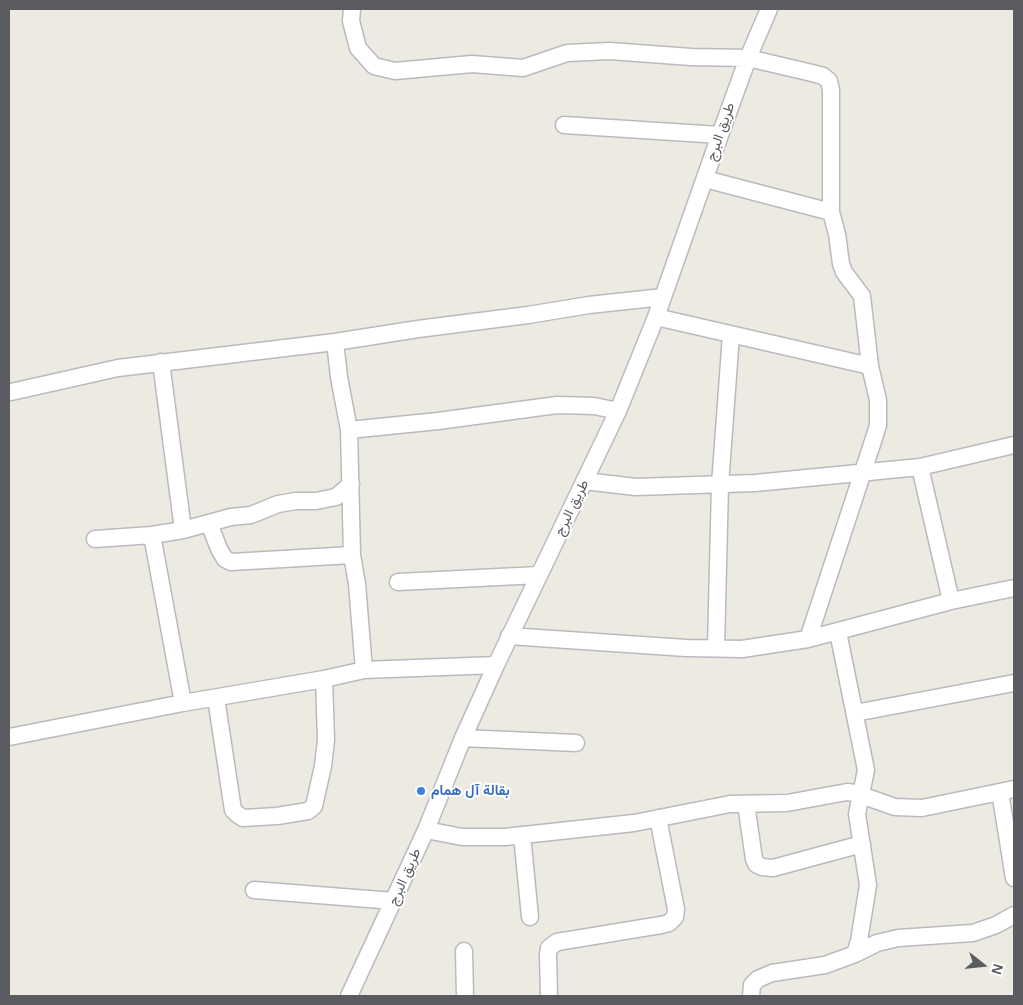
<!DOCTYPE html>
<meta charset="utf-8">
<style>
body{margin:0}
#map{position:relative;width:1023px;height:1005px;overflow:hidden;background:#edebe1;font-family:Helvetica,sans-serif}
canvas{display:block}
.frame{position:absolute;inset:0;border:10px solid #5a5c62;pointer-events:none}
.north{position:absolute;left:958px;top:940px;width:50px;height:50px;-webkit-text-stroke:4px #fff;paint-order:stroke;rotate:106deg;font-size:14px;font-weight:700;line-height:20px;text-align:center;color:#5a5c62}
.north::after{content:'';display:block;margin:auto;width:18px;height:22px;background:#5a5c62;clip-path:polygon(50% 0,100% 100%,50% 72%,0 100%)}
</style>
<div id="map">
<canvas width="1023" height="1005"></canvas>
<div class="frame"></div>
<div class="north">N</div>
</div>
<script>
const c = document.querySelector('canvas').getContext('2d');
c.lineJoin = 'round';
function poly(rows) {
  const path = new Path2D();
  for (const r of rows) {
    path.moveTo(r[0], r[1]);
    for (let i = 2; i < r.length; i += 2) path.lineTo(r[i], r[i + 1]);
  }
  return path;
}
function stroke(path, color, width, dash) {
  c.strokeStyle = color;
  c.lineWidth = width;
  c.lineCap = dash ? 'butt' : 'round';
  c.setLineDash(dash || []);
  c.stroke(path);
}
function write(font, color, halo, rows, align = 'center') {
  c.font = font + ' Helvetica,Vazirmatn,sans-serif';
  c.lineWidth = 4;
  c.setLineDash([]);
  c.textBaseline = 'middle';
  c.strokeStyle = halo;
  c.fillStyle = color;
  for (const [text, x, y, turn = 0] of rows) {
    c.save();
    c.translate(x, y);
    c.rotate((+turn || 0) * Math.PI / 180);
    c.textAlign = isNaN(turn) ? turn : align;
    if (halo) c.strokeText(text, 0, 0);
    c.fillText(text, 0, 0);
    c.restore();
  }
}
const minor = poly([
 [352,9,351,21,358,48,374,66,395,71,472,64,523,68,567,53,610,51,691,57,748,58,812,73,823,76,829,81,831,90,831,212,837,234,841,264,844,272,862,296,870,366,878,400,878,425,875,435,808,639],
 [564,125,720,135],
 [705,179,831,212],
 [656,317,870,366],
 [335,342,339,377,349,430,352,555,357,584,364,670],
 [11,392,118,368,335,342,418,329,528,315,589,305,663,297],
 [349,430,438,421,557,405,594,406,618,411],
 [920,467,951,601],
 [584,481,636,487,755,483,920,467,1014,445],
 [209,523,219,549,225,559,231,562,352,555],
 [183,530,231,517,251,515,278,504,296,501,316,501,336,497,351,484],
 [152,535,183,703],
 [95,539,152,535,183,530,161,362],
 [398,582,539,575],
 [838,632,866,770,857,814,868,885,859,941,855,954],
 [509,636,686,648,742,649,808,639,951,601,1014,588],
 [716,648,720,485,731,335],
 [216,698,233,810,237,814,243,818,277,816,308,811,314,806,323,766,326,740,324,679],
 [855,713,1014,683],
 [9,737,183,703,324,679,364,670,496,665],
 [463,738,576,743],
 [1000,792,1014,878],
 [746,804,754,859,756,864,762,867,773,868,862,844],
 [426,830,462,837,505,837,634,823,730,804,787,803,847,792,855,793,895,807,922,808,1014,789],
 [522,835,530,917],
 [254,890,394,901],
 [464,951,465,996],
 [349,996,426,830,463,738,496,665,618,411,656,317,720,135,748,58,769,9],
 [549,996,548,954,549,948,557,942,661,925,669,923,675,917,676,909,658,818],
 [751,996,752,985,758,979,772,973,825,965,855,954,877,943,898,938,973,933,996,925,1014,915]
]);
stroke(minor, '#b9bac0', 19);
stroke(minor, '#fff', 16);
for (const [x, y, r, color] of [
 [421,791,5,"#3f7fe0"]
]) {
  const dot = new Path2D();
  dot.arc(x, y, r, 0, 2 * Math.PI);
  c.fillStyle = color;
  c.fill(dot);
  stroke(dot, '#fff', 2);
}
write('14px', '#5a5c62', '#fff', [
 ["طريق البرج",721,132,-71],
 ["طريق البرج",572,508,-64],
 ["طريق البرج",405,877,-66]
]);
write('bold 14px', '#366cbe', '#fff', [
 ["بقالة آل همام",431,791]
], 'left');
</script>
